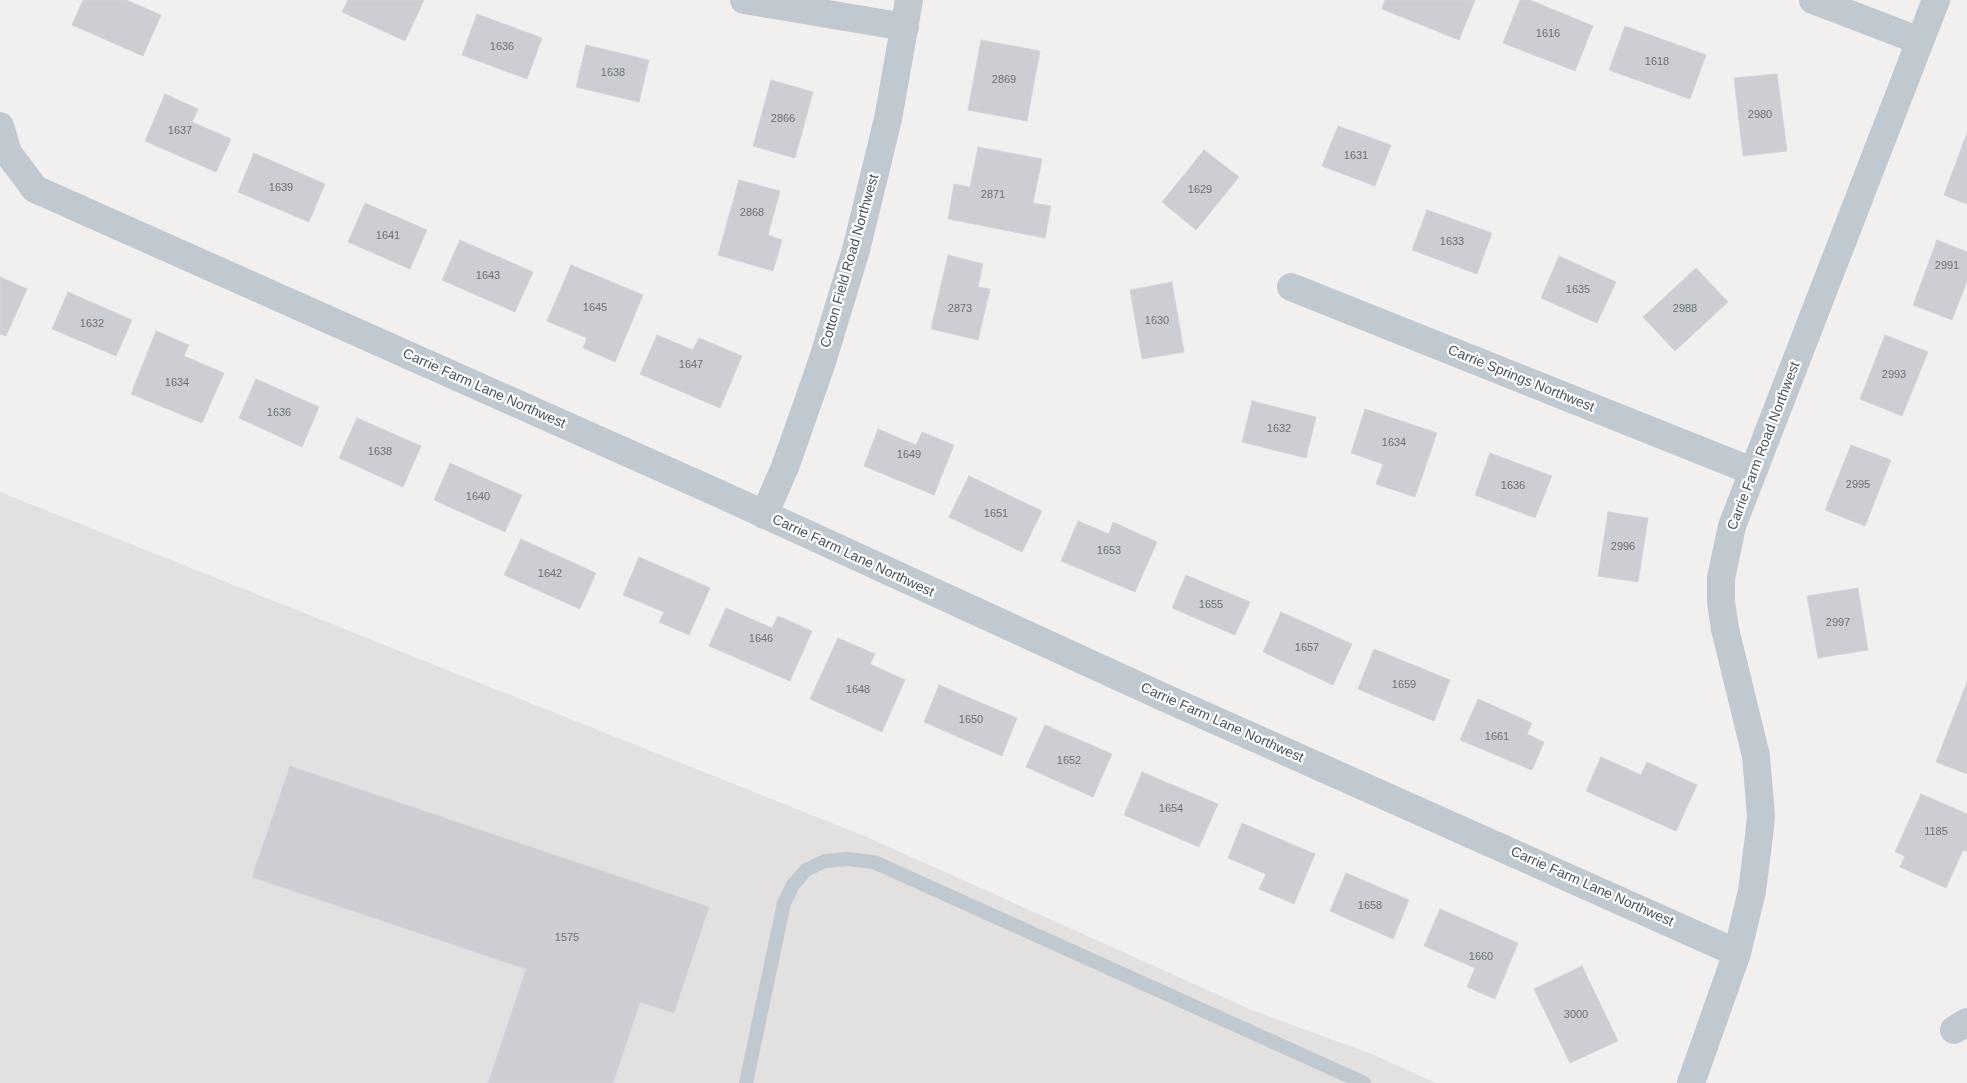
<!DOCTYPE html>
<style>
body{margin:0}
canvas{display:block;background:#f2efef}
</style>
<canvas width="1967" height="1083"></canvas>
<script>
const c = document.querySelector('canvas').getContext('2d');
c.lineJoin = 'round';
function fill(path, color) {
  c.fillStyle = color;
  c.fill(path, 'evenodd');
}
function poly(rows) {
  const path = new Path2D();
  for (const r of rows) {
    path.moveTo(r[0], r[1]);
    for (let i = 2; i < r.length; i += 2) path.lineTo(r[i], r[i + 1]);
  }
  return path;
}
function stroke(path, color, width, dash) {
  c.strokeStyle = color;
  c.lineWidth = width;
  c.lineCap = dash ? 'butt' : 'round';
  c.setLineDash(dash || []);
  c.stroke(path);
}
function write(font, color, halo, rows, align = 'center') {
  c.font = font + ' Helvetica,sans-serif';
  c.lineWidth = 4.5;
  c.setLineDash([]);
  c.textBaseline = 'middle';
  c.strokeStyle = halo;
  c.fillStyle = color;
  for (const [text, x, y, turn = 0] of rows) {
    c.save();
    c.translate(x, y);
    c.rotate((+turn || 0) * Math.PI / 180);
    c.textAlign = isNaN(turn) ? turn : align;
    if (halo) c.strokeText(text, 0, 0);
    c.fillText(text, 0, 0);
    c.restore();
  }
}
fill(poly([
 [0,492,867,837,1252,1010,1374,1055,1436,1083,0,1083]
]), '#e3e1e0');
const building = poly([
 [83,0,126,0,161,15,143,56,72,25,83,0],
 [348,0,424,0,405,41,342,12,348,0],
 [1385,0,1475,0,1459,40,1382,9,1385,0],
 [1520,0,1530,0,1593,26,1575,71,1503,43,1520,0],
 [477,14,542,38,527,79,462,55,477,14],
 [1625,26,1706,55,1690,99,1609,70,1625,26],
 [981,40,1040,51,1027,121,968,110,981,40],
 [586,45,649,60,639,102,576,87,586,45],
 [1777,74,1787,151,1743,156,1734,78,1777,74],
 [771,80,813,92,795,158,753,146,771,80],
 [165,94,198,109,192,122,231,139,216,172,145,141,165,94],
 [1338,126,1391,145,1375,186,1322,166,1338,126],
 [1967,133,1967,204,1944,195,1967,133],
 [978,147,1042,159,1033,203,1051,206,1045,238,948,219,954,184,970,187,978,147],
 [1204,150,1239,177,1196,230,1162,202,1204,150],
 [254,153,325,184,309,222,238,192,254,153],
 [739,180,780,191,768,235,782,240,773,271,718,255,739,180],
 [365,203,427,230,410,269,348,242,365,203],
 [1427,210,1492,233,1477,274,1412,250,1427,210],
 [460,240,533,272,515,312,442,280,460,240],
 [1937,240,1967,252,1967,281,1952,320,1913,305,1937,240],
 [948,255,983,264,978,287,990,289,978,340,931,329,948,255],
 [1559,256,1616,282,1597,323,1541,298,1559,256],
 [571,265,643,295,615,362,583,348,587,338,547,321,571,265],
 [1696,268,1728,302,1675,351,1643,317,1696,268],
 [0,277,27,289,6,336,0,334,0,277],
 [1172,282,1184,352,1142,359,1130,290,1172,282],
 [68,292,132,320,116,356,52,329,68,292],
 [156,331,189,345,184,356,224,373,202,423,131,394,156,331],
 [657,335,693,350,699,338,742,356,720,408,640,374,657,335],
 [1885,335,1928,352,1902,416,1860,399,1885,335],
 [256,379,319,407,302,447,239,418,256,379],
 [1252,401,1316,417,1306,458,1242,442,1252,401],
 [1365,409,1437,433,1415,497,1376,484,1383,464,1351,453,1365,409],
 [357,418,421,446,403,487,339,458,357,418],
 [878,429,916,445,922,432,954,445,934,495,864,466,878,429],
 [1851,445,1891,460,1865,526,1825,510,1851,445],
 [1490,453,1552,476,1535,518,1475,495,1490,453],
 [450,463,522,495,505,532,434,500,450,463],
 [969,476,1042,511,1022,552,949,517,969,476],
 [1608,512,1648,518,1638,582,1598,576,1608,512],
 [1078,521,1109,534,1113,522,1157,542,1135,592,1061,561,1078,521],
 [521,539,596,573,580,609,504,575,521,539],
 [639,557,710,588,689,635,659,622,664,612,623,595,639,557],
 [1186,575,1250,602,1235,635,1172,608,1186,575],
 [1858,588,1868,650,1818,658,1807,596,1858,588],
 [726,608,772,628,778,616,812,631,790,681,709,646,726,608],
 [1281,612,1352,644,1333,685,1263,652,1281,612],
 [838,638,875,654,870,664,905,680,882,732,810,699,838,638],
 [1374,649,1450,680,1434,721,1358,689,1374,649],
 [1967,682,1967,774,1936,762,1967,682],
 [939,685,1017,718,1002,756,924,722,939,685],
 [1478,699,1532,723,1527,734,1544,742,1532,770,1460,740,1478,699],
 [1045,725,1112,754,1093,797,1026,767,1045,725],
 [1601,757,1641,775,1647,762,1697,785,1676,831,1586,791,1601,757],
 [290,766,709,907,674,1013,640,1002,613,1083,488,1083,526,969,252,877,290,766],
 [1142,772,1218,804,1199,847,1124,815,1142,772],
 [1921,794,1967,814,1967,851,1963,850,1946,888,1900,867,1905,856,1895,852,1921,794],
 [1242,823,1315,854,1294,904,1259,889,1266,874,1228,858,1242,823],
 [1346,873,1409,900,1393,939,1330,911,1346,873],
 [1440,909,1518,943,1495,999,1467,987,1475,968,1424,946,1440,909],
 [1582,966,1618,1041,1570,1063,1534,989,1582,966]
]);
fill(building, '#ccced3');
stroke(building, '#d4d5da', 1);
stroke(poly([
 [746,1083,784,903,793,885,806,870,825,861,847,859,874,862,1364,1083]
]), '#c1c9d0', 14);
stroke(poly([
 [744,0,905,27],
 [1813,0,1920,41],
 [0,126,8,153,35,189,720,494,1163,697,1737,953],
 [1291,287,1752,471],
 [764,515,785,467,822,362,856,250,888,119,909,0],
 [1954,1030,1967,1022],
 [1691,1083,1737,953,1752,891,1759,836,1761,816,1756,756,1725,629,1721,602,1721,578,1732,526,1936,0]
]), '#c1c9d0', 28);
write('11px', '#6a7179', null, [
 ["1616",1548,34],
 ["1636",502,47],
 ["1618",1657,62],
 ["1638",613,73],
 ["2869",1004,80],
 ["2980",1760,115],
 ["2866",783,119],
 ["1637",180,131],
 ["1631",1356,156],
 ["1639",281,188],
 ["1629",1200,190],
 ["2871",993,195],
 ["2868",752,213],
 ["1641",388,236],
 ["1633",1452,242],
 ["2991",1947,266],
 ["1643",488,276],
 ["1635",1578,290],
 ["1645",595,308],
 ["2873",960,309],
 ["2988",1685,309],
 ["1630",1157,321],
 ["1632",92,324],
 ["1647",691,365],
 ["2993",1894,375],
 ["1634",177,383],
 ["1636",279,413],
 ["1632",1279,429],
 ["1634",1394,443],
 ["1638",380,452],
 ["1649",909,455],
 ["2995",1858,485],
 ["1636",1513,486],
 ["1640",478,497],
 ["1651",996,514],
 ["2996",1623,547],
 ["1653",1109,551],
 ["1642",550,574],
 ["1655",1211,605],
 ["2997",1838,623],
 ["1646",761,639],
 ["1657",1307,648],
 ["1659",1404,685],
 ["1648",858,690],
 ["1650",971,720],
 ["1661",1497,737],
 ["1652",1069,761],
 ["1654",1171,809],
 ["1185",1936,832],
 ["1658",1370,906],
 ["1575",567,938],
 ["1660",1481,957],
 ["3000",1576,1015]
]);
write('14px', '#49525b', '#fff', [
 ["Cotton Field Road Northwest",850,261,-74],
 ["Carrie Springs Northwest",1521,379,22],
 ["Carrie Farm Lane Northwest",484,389,24],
 ["Carrie Farm Road Northwest",1764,446,-69],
 ["Carrie Farm Lane Northwest",853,556,25],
 ["Carrie Farm Lane Northwest",1222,723,24],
 ["Carrie Farm Lane Northwest",1592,887,24]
]);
</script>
